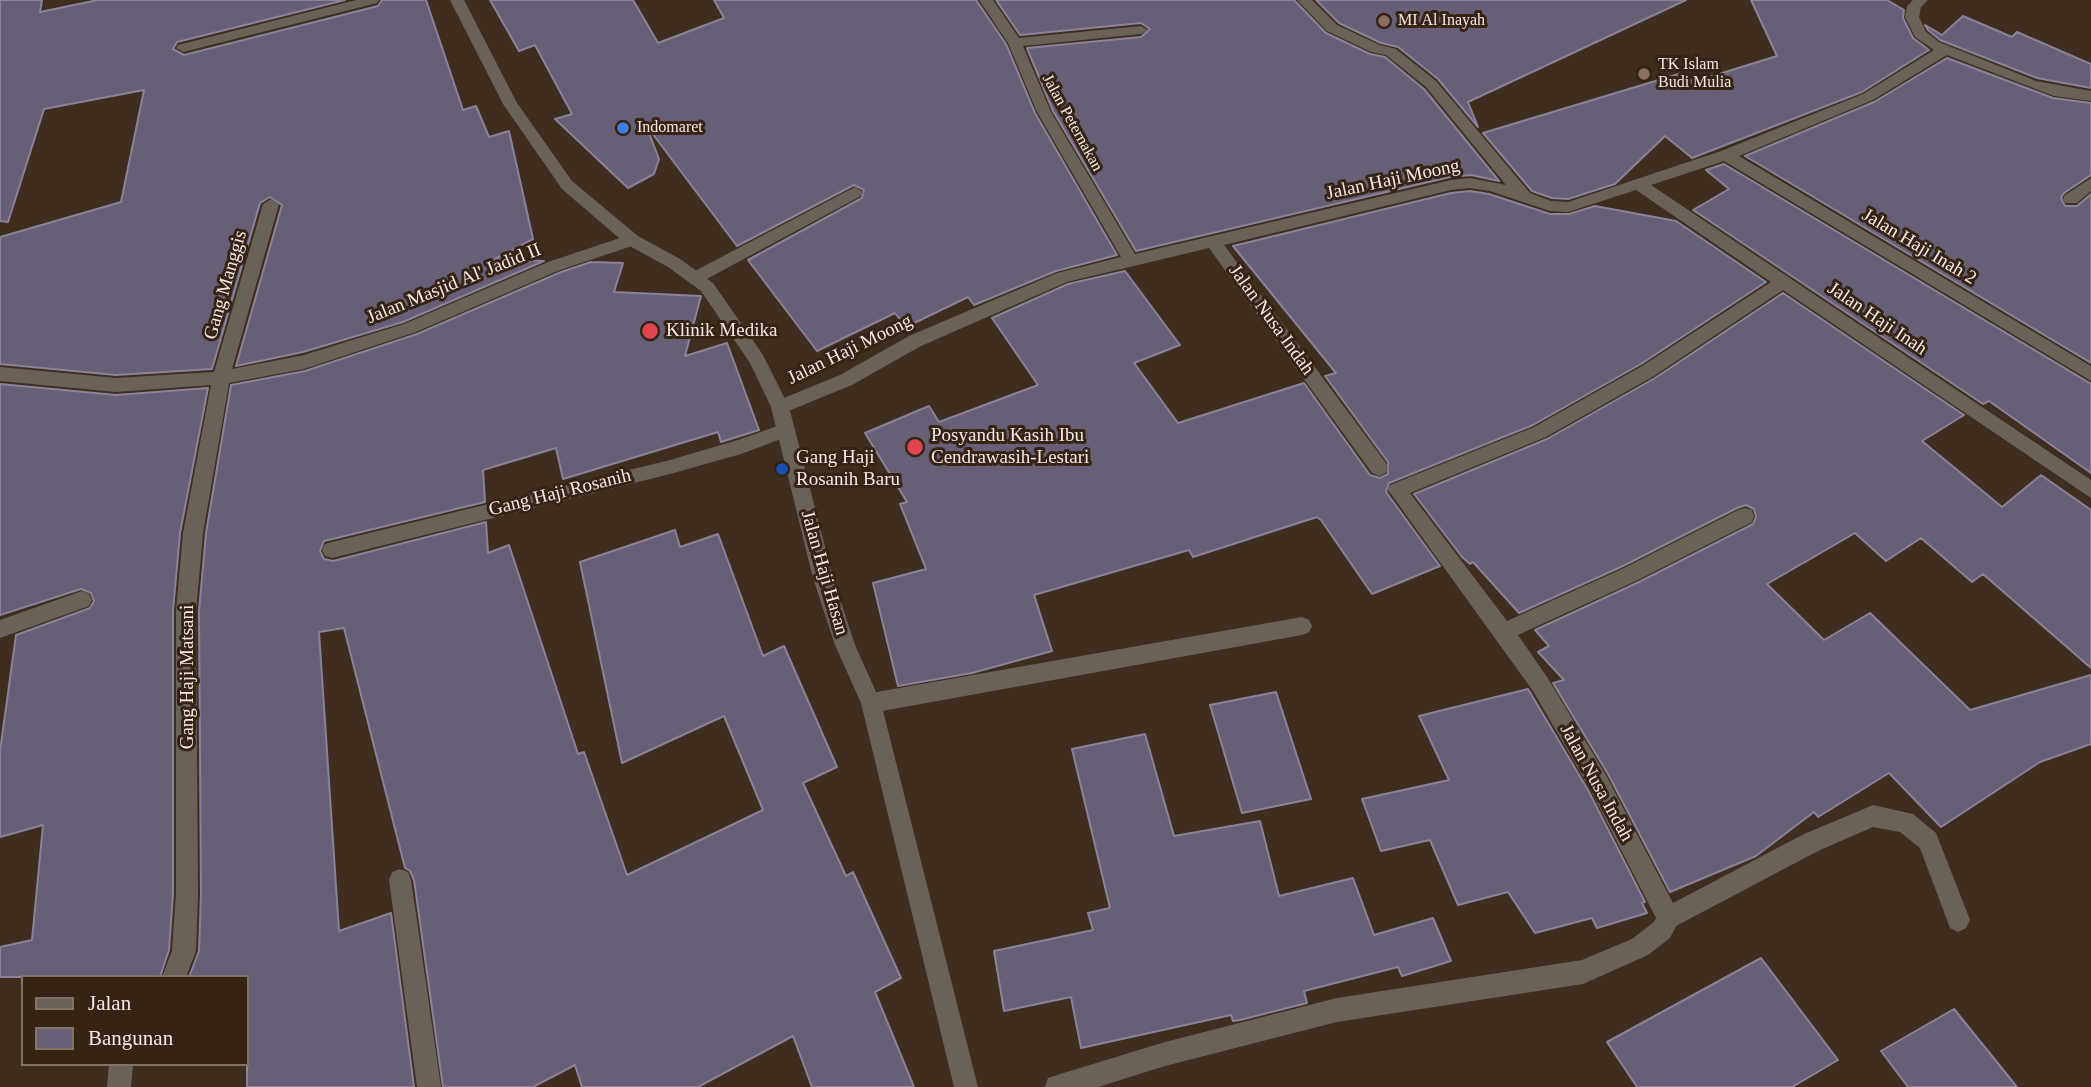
<!DOCTYPE html>
<style>
body{margin:0}
#map{position:relative;width:2091px;height:1087px;overflow:hidden;background:#3f2e1f;font-family:"Times New Roman",serif}
canvas{display:block}
.legend{position:absolute;left:21px;top:975px;width:228px;height:91px;box-sizing:border-box;background:#352415;border:2px solid #817366;margin:0;padding:9px 12px;list-style:none;font-size:21px;color:#f4e9e0}
.legend li{display:flex;align-items:center;gap:14px;height:35px}
.legend b{width:35px;border:2px solid #817366}
</style>
<div id="map">
<canvas width="2091" height="1087"></canvas>
<ul class="legend">
<li><b style="height:9px;background:#6a6257"></b>Jalan</li>
<li><b style="height:19px;background:#675f75"></b>Bangunan</li>
</ul>
</div>
<script>
const c = document.querySelector('canvas').getContext('2d');
c.lineJoin = 'round';
function fill(path, color) {
  c.fillStyle = color;
  c.fill(path, 'evenodd');
}
function poly(rows) {
  const path = new Path2D();
  for (const r of rows) {
    path.moveTo(r[0], r[1]);
    for (let i = 2; i < r.length; i += 2) path.lineTo(r[i], r[i + 1]);
  }
  return path;
}
function stroke(path, color, width, dash) {
  c.strokeStyle = color;
  c.lineWidth = width;
  c.lineCap = dash ? 'butt' : 'round';
  c.setLineDash(dash || []);
  c.stroke(path);
}
function write(font, color, halo, rows, align = 'center') {
  c.font = font + ' "Times New Roman",serif';
  c.lineWidth = 6;
  c.setLineDash([]);
  c.textBaseline = 'middle';
  c.strokeStyle = halo;
  c.fillStyle = color;
  for (const [text, x, y, turn = 0] of rows) {
    c.save();
    c.translate(x, y);
    c.rotate((+turn || 0) * Math.PI / 180);
    c.textAlign = isNaN(turn) ? turn : align;
    if (halo) c.strokeText(text, 0, 0);
    c.fillText(text, 0, 0);
    c.restore();
  }
}
const building = poly([
 [0,0,42,0,40,12,98,0,345,0,177,42,173,49,184,55,378,6,382,0,426,0,463,110,476,106,489,137,509,131,533,239,495,259,544,261,403,322,303,352,236,366,282,205,270,197,260,203,212,369,116,375,0,364,0,237,121,202,144,90,44,109,8,222,0,221,0,0],
 [490,0,633,0,658,43,724,18,714,0,976,0,1006,44,1035,113,1117,255,1056,271,974,305,968,297,906,327,895,313,817,351,748,260,862,198,864,190,854,185,737,246,646,125,659,159,654,174,628,188,555,119,572,114,535,45,519,51,490,0],
 [996,0,1294,0,1326,33,1370,54,1385,57,1424,89,1499,181,1471,175,1450,177,1136,251,1053,111,1027,48,1141,37,1150,29,1141,23,1020,35,996,0],
 [1316,0,1686,0,1468,102,1478,127,1438,79,1398,47,1381,43,1339,23,1316,0],
 [1751,0,1887,0,1904,10,1903,18,1913,38,1929,50,1862,92,1692,158,1665,136,1615,184,1568,199,1552,198,1532,191,1483,133,1682,73,1693,82,1777,56,1751,0],
 [1963,16,2012,37,2017,32,2091,64,2091,88,2037,78,1940,40,1928,30,1925,25,1942,35,1963,16],
 [1947,58,2053,98,2091,103,2091,175,2064,193,2061,198,2065,206,2077,206,2091,194,2091,363,1745,156,1874,102,1947,58],
 [1724,164,2091,384,2091,473,1989,401,1983,404,1693,210,1729,189,1706,170,1724,164],
 [1470,191,1489,194,1550,214,1569,214,1595,206,1676,221,1766,282,1641,364,1533,425,1389,483,1386,492,1440,566,1372,594,1321,520,1317,517,1193,557,1189,550,1034,595,1052,651,972,673,898,686,873,583,926,569,900,504,907,502,865,433,929,406,939,422,1038,385,992,318,1068,284,1125,271,1180,345,1134,363,1178,423,1304,383,1370,475,1380,478,1388,474,1388,462,1325,376,1336,373,1233,246,1451,193,1470,191],
 [591,262,623,263,614,292,701,296,685,356,727,343,759,430,721,442,718,432,563,479,556,448,483,470,485,502,324,541,320,551,324,559,333,561,486,522,488,553,509,545,578,754,584,752,627,875,763,810,724,716,622,763,580,562,675,530,680,547,718,534,763,656,784,646,837,767,803,783,846,876,853,872,901,978,875,992,914,1087,812,1087,793,1036,698,1087,582,1087,575,1065,533,1087,443,1087,414,880,410,871,405,868,344,628,319,632,339,931,391,913,414,1087,247,1087,247,977,189,977,199,951,201,894,199,611,206,533,231,385,305,371,417,334,561,272,591,262],
 [1783,293,1964,415,1922,441,2002,507,2041,475,2091,510,2091,668,1983,574,1972,582,1921,538,1886,561,1855,533,1767,584,1824,640,1870,613,1970,710,2091,675,2091,744,2040,762,1941,827,1889,773,1818,817,1814,812,1756,856,1670,892,1608,774,1553,683,1564,680,1538,652,1549,646,1535,630,1639,582,1753,524,1756,517,1754,509,1746,505,1737,508,1623,566,1519,613,1473,562,1470,564,1462,557,1414,494,1547,439,1655,378,1783,293],
 [0,384,116,395,208,388,180,533,173,611,173,894,169,950,160,977,0,977,0,947,32,940,43,825,0,837,0,751,16,635,90,608,94,601,91,593,81,589,0,615,0,384],
 [1528,689,1588,790,1645,902,1642,903,1647,913,1597,928,1592,918,1535,933,1508,892,1458,905,1430,840,1381,851,1362,799,1449,780,1419,716,1528,689],
 [1276,692,1311,799,1242,813,1210,705,1276,692],
 [1145,734,1174,836,1260,821,1279,896,1353,878,1374,935,1433,918,1451,961,1402,976,1398,967,1304,991,1307,1003,1240,1020,1233,1021,1231,1015,1081,1048,1071,997,1004,1011,994,951,1093,930,1088,913,1110,908,1072,749,1145,734],
 [1761,958,1838,1060,1792,1087,1637,1087,1607,1042,1761,958],
 [1954,1009,2017,1087,1908,1087,1881,1051,1954,1009]
]);
fill(building, '#675f75');
stroke(building, '#8a8299', 2);
fill(poly([
 [356,0,379,0,377,3,183,52,176,48,178,45,356,0],
 [979,0,993,0,1019,38,1141,26,1148,30,1141,34,1023,46,1051,112,1135,254,1451,180,1470,178,1506,185,1426,87,1386,55,1371,52,1327,31,1297,0,1312,0,1337,25,1380,45,1396,49,1436,81,1530,193,1551,201,1568,202,1721,151,1863,94,1934,50,1915,37,1905,17,1907,6,1913,0,1928,0,1921,7,1919,17,1926,32,1939,42,2036,81,2091,91,2091,101,2054,96,1947,55,1873,100,1739,156,2091,366,2091,381,1724,161,1651,185,2091,480,2091,498,1783,290,1654,376,1546,437,1410,493,1507,621,1624,568,1738,510,1745,508,1752,510,1754,516,1752,522,1638,580,1518,635,1547,677,1606,775,1673,903,1802,835,1873,805,1913,814,1936,833,1970,920,1966,928,1958,932,1950,928,1920,848,1900,832,1873,827,1818,851,1676,926,1670,938,1648,955,1583,984,1337,1022,1165,1066,1098,1087,1045,1087,1048,1078,1057,1075,1165,1042,1337,998,1582,960,1632,939,1654,922,1656,918,1590,789,1533,691,1388,490,1390,485,1534,427,1642,366,1771,282,1636,190,1568,212,1550,211,1490,191,1470,188,1451,190,1224,245,1386,463,1388,468,1386,473,1379,476,1372,473,1209,248,1067,282,921,346,852,385,786,412,774,412,771,407,774,402,840,375,909,336,1057,273,1121,257,1037,112,1008,43,979,0],
 [2091,178,2091,191,2077,203,2065,203,2063,199,2065,195,2091,178],
 [855,187,863,192,861,196,701,282,689,282,687,278,689,274,855,187],
 [271,199,279,204,232,369,304,355,404,324,548,262,632,234,640,240,638,244,560,270,416,332,304,369,229,383,203,533,196,611,198,894,196,951,186,977,162,977,172,951,176,894,176,611,183,533,211,385,116,392,0,381,0,367,116,378,214,372,263,204,271,199],
 [786,423,792,425,795,430,792,435,741,454,670,474,332,558,325,556,322,550,325,544,332,542,670,460,738,440,786,423],
 [82,591,89,594,92,600,89,606,0,638,0,620,82,591],
 [1302,617,1309,620,1312,626,1309,632,1302,635,871,713,864,710,861,703,864,696,871,693,1302,617],
 [400,869,408,872,411,880,441,1087,417,1087,389,880,392,872,400,869],
 [109,1064,133,1064,131,1087,107,1087,109,1064]
]), '#6a6257');
fill(poly([
 [450,0,464,0,517,103,572,181,638,236,680,259,713,283,763,355,789,407,833,578,855,645,881,703,978,1087,954,1087,861,703,835,645,813,578,771,407,750,363,701,291,668,267,626,244,562,189,503,104,450,0]
]), '#6a6257');
for (const [x, y, r, color] of [
 [1384,21,7,"#8d6e63"],
 [1644,74,7,"#8d6e63"],
 [623,128,7,"#3f7fe0"],
 [650,331,9,"#e0444e"],
 [915,447,9,"#e0444e"],
 [782,469,7,"#1a4fb4"]
]) {
  const dot = new Path2D();
  dot.arc(x, y, r, 0, 2 * Math.PI);
  c.fillStyle = color;
  c.fill(dot);
  stroke(dot, '#352415', 2.5);
}
write('16px', '#f4e9e0', '#352415', [
 ["MI Al Inayah",1398,21],
 ["TK Islam",1658,65],
 ["Budi Mulia",1658,83],
 ["Indomaret",637,128]
], 'left');
write('16px', '#f4e9e0', '#352415', [
 ["Jalan Peternakan",1072,123,61]
]);
write('19px', '#f4e9e0', '#352415', [
 ["Jalan Haji Moong",1393,180,-12],
 ["Jalan Haji Inah 2",1919,247,31],
 ["Jalan Masjid Al' Jadid II",454,284,-22],
 ["Gang Manggis",226,285,-74],
 ["Jalan Haji Inah",1877,319,34],
 ["Jalan Nusa Indah",1271,320,54],
 ["Jalan Haji Moong",850,350,-26],
 ["Gang Haji Rosanih",560,493,-14],
 ["Jalan Haji Hasan",824,573,74],
 ["Gang Haji Matsani",188,677,-90],
 ["Jalan Nusa Indah",1596,783,61]
]);
write('19px', '#f4e9e0', '#352415', [
 ["Klinik Medika",666,331],
 ["Posyandu Kasih Ibu",931,436],
 ["Cendrawasih-Lestari",931,458],
 ["Gang Haji",796,458],
 ["Rosanih Baru",796,480]
], 'left');
</script>
